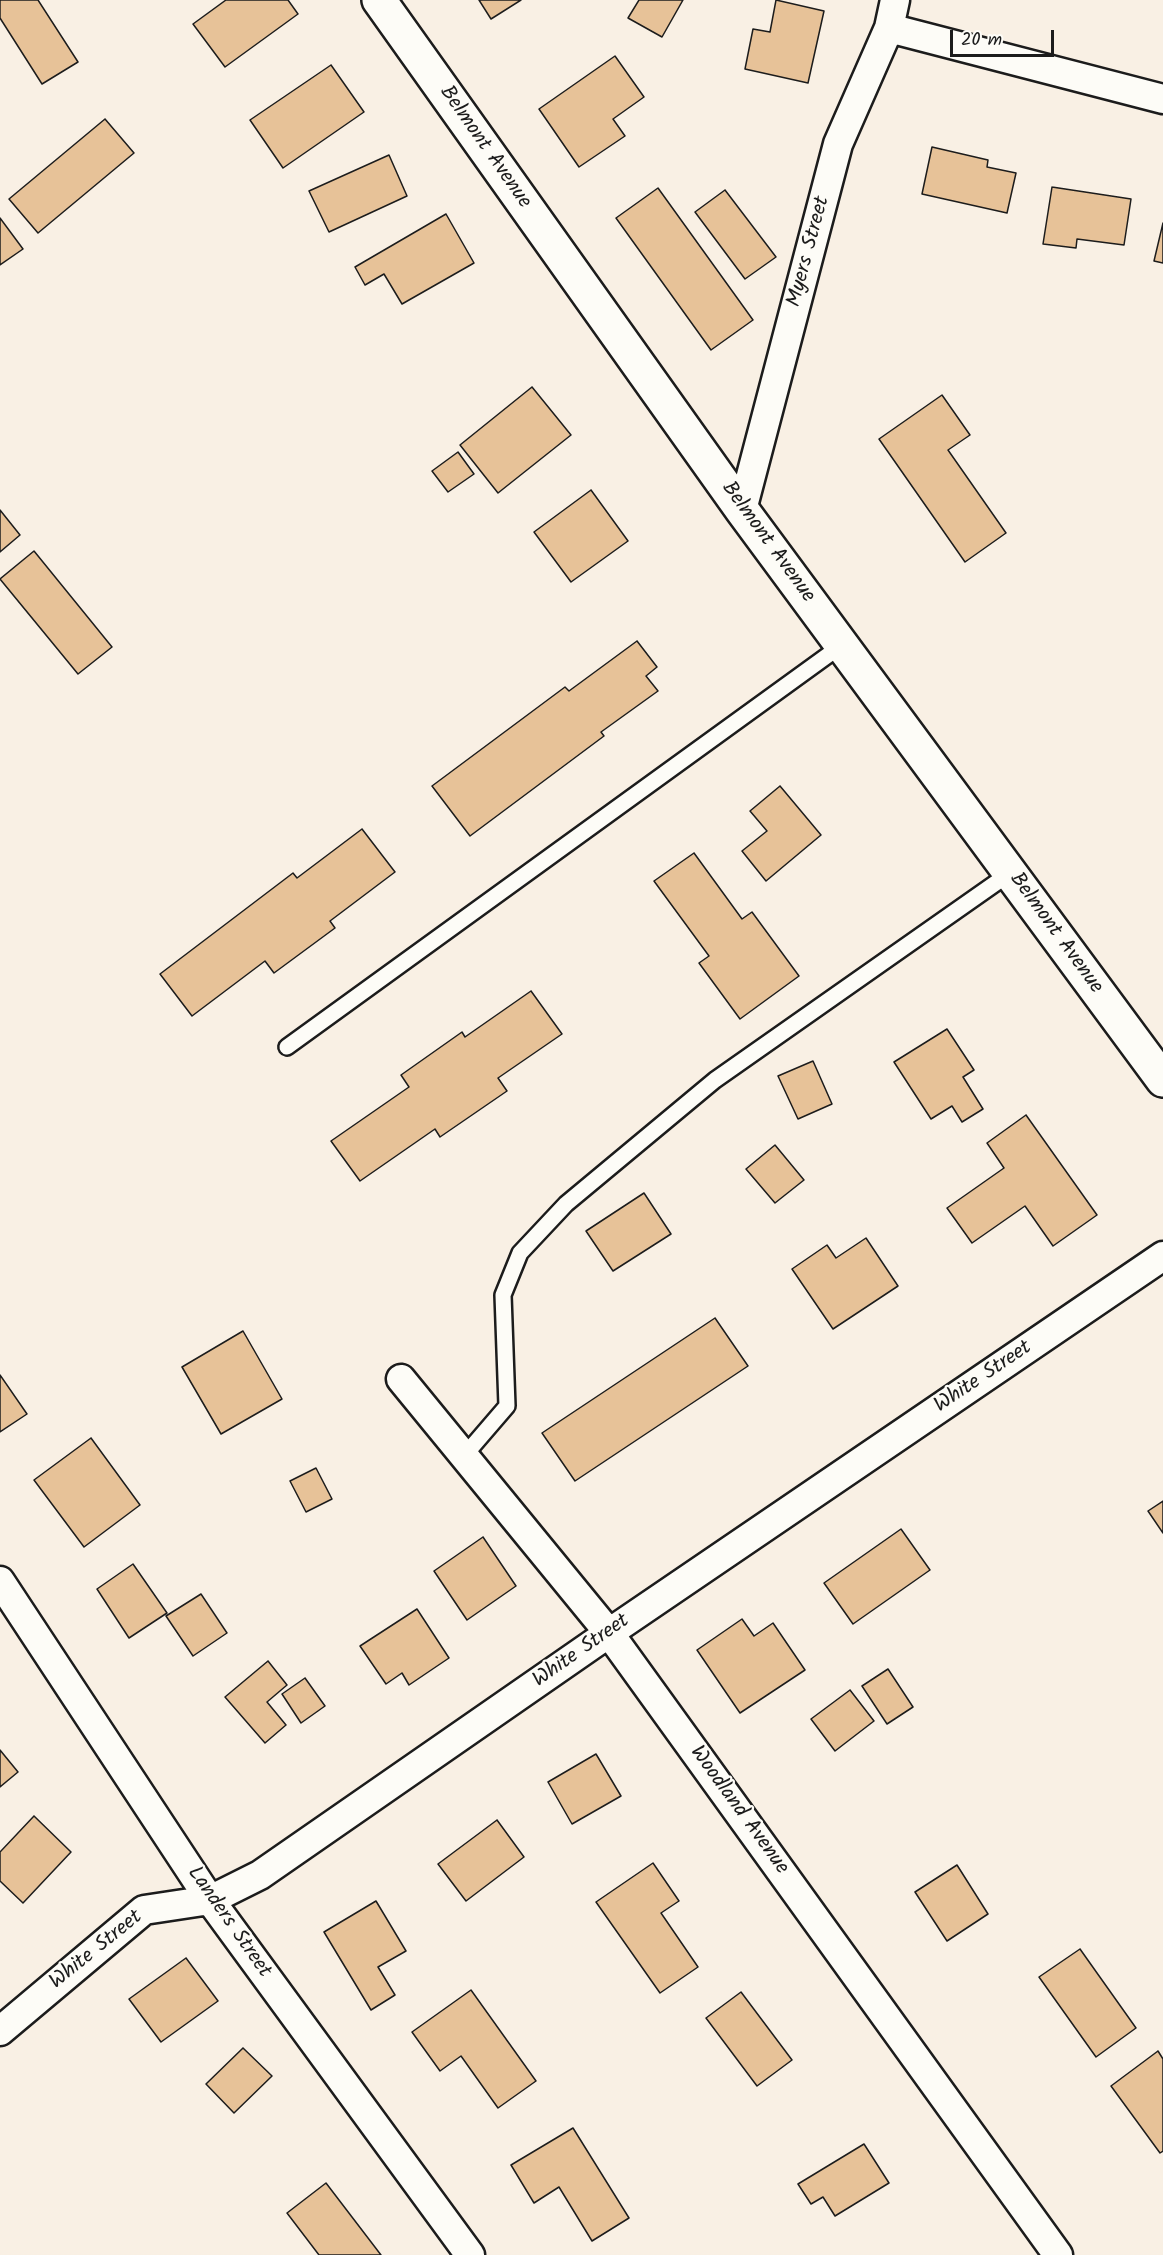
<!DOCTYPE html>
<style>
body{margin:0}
#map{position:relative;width:1163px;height:2255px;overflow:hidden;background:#f9f0e4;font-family:Kalam,sans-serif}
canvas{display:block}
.scale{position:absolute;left:950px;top:30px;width:104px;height:27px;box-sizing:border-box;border:3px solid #1c1c1c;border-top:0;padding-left:8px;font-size:18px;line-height:21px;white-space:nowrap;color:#1c1c1c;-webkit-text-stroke:4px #fdfcf7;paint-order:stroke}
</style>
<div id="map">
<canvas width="1163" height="2255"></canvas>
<div class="scale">20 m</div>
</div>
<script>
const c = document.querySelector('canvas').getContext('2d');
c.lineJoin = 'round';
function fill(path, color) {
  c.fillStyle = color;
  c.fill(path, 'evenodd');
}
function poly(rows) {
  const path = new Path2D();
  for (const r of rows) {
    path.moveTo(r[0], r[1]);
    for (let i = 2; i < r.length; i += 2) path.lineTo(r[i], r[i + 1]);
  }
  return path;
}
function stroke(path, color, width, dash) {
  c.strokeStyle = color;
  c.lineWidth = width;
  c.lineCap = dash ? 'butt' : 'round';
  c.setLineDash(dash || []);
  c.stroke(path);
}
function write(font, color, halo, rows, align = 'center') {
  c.font = font + ' Kalam,sans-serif';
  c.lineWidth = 4.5;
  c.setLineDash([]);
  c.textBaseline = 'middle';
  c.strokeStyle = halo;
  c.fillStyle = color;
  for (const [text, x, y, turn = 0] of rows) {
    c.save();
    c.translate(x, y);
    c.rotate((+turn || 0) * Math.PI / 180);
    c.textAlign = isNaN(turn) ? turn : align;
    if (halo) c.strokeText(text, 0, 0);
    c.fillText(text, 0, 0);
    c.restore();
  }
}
const building = poly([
 [0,0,38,0,78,62,42,84,0,18,0,0],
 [226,0,288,0,298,14,225,67,193,24,226,0],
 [479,0,521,0,491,19,479,0],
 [639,0,683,0,662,37,628,18,639,0],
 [776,0,824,11,808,83,745,69,753,29,770,32,776,0],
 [615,56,644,97,613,119,625,136,579,167,539,109,615,56],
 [331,65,364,112,283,168,250,120,331,65],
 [105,119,134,153,38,233,9,199,105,119],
 [932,147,988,160,987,167,1016,173,1007,213,922,194,932,147],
 [389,155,407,196,329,232,309,191,389,155],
 [1052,187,1131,199,1124,245,1077,239,1076,248,1043,244,1052,187],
 [658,188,753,320,711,350,616,218,658,188],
 [725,190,776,257,745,279,695,212,725,190],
 [446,214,474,263,402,304,384,274,365,285,355,267,446,214],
 [0,218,23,249,0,265,0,218],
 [1163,223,1163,263,1154,261,1163,223],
 [532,387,571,435,498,493,460,445,532,387],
 [942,395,970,435,948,450,1006,533,965,562,879,439,942,395],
 [458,452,474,474,448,492,432,471,458,452],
 [591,490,628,541,571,582,534,532,591,490],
 [0,510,20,535,0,552,0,510],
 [34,551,112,647,78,674,0,579,34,551],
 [637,641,657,667,646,676,658,691,601,732,604,736,470,836,432,786,565,687,569,691,637,641],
 [780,786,821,835,766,881,742,851,767,831,750,811,780,786],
 [362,829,395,872,330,921,335,928,274,973,265,961,192,1016,160,974,293,873,297,878,362,829],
 [694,853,742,919,752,912,799,976,740,1019,699,963,709,956,654,881,694,853],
 [531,991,562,1034,498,1078,507,1091,440,1137,435,1129,360,1181,331,1141,409,1087,401,1075,462,1032,465,1037,531,991],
 [947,1029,974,1070,963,1077,983,1109,962,1122,952,1106,931,1119,894,1062,947,1029],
 [813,1061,832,1104,798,1119,778,1076,813,1061],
 [1026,1115,1097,1215,1053,1246,1025,1206,972,1243,947,1208,1004,1168,987,1143,1026,1115],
 [775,1145,804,1180,775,1203,746,1169,775,1145],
 [644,1193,671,1234,613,1271,586,1231,644,1193],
 [866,1238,898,1286,833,1329,792,1269,827,1245,836,1258,866,1238],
 [715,1318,748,1366,575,1481,542,1433,715,1318],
 [243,1331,282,1399,221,1434,182,1367,243,1331],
 [0,1375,27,1414,0,1432,0,1375],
 [91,1438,140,1505,84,1547,34,1480,91,1438],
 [316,1468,332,1499,306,1512,290,1481,316,1468],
 [1163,1501,1163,1533,1148,1511,1163,1501],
 [901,1529,930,1570,853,1624,824,1583,901,1529],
 [483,1537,516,1586,467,1620,434,1571,483,1537],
 [133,1564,167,1613,129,1638,97,1589,133,1564],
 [201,1594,227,1633,193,1656,166,1616,201,1594],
 [417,1609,449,1658,409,1685,402,1673,386,1684,360,1646,417,1609],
 [742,1619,754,1636,773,1623,805,1670,740,1713,697,1650,742,1619],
 [268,1661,287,1685,267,1702,286,1725,265,1743,225,1697,268,1661],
 [888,1669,913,1707,887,1724,862,1686,888,1669],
 [305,1678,325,1706,301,1723,282,1694,305,1678],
 [850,1690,874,1721,835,1751,811,1719,850,1690],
 [0,1750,18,1772,0,1787,0,1750],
 [596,1754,621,1796,572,1824,548,1782,596,1754],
 [34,1816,71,1852,23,1903,0,1881,0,1852,34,1816],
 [497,1820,524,1857,466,1901,438,1864,497,1820],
 [653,1863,679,1901,661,1913,698,1967,660,1993,596,1902,653,1863],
 [957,1865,988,1914,947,1941,915,1892,957,1865],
 [376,1901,406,1951,378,1967,395,1995,371,2010,324,1932,376,1901],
 [1080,1949,1136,2028,1096,2057,1039,1977,1080,1949],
 [186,1958,218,2001,161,2042,129,1999,186,1958],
 [471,1990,536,2081,498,2108,461,2056,440,2071,412,2032,471,1990],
 [741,1992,792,2060,757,2086,706,2018,741,1992],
 [243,2048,272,2076,234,2113,206,2084,243,2048],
 [1158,2051,1163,2059,1163,2151,1160,2153,1111,2086,1158,2051],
 [573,2128,629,2218,592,2241,559,2187,534,2203,511,2165,573,2128],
 [864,2144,889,2183,835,2216,823,2197,811,2204,798,2184,864,2144],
 [326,2183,381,2255,319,2255,287,2213,326,2183]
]);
fill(building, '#e7c298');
stroke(building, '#1c1c1c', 1.5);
const lane = poly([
 [287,1047,842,645],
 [464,1456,507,1406,503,1295,520,1253,566,1204,715,1080,1010,873]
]);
const street = poly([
 [889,28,1163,99],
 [742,510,838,144,889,28,895,0],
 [401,1379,609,1633,1058,2255],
 [0,1581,210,1900,470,2255],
 [0,2031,144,1910,210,1900,260,1875,609,1633,1163,1256]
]);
const secondary = poly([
 [379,0,742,510,1163,1080]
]);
stroke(lane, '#1c1c1c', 20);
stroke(street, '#1c1c1c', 33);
stroke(secondary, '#1c1c1c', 38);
stroke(lane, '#fdfcf7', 15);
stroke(street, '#fdfcf7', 28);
stroke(secondary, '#fdfcf7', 33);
write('21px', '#1c1c1c', '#fdfcf7', [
 ["Belmont Avenue",484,148,55],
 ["Myers Street",810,252,-75],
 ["Belmont Avenue",767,543,54],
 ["Belmont Avenue",1055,934,54],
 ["White Street",984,1378,-34],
 ["White Street",582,1652,-35],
 ["Woodland Avenue",738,1811,54],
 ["Landers Street",228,1923,55],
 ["White Street",97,1951,-39]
]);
</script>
